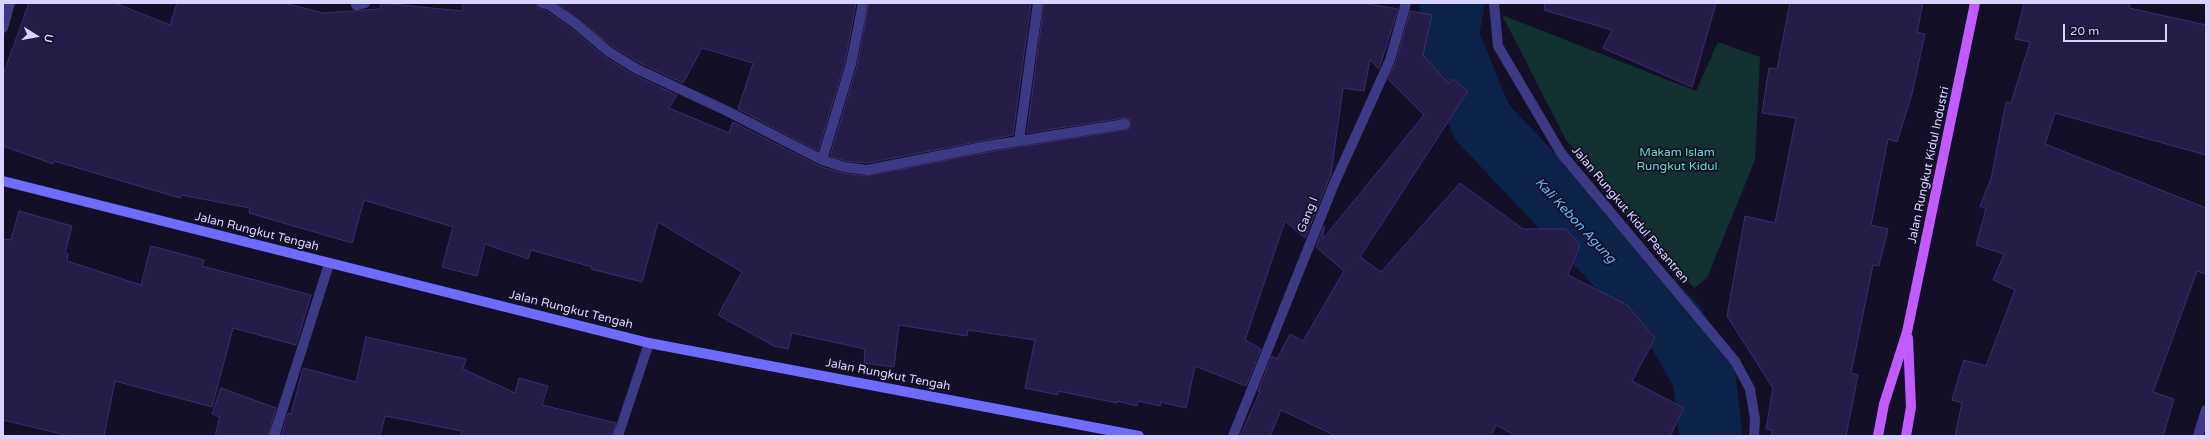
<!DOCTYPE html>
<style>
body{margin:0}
#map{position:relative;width:2209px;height:439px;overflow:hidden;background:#130f26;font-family:"Varela Round",sans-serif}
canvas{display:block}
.frame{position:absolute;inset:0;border:4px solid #d9d4ff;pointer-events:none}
.north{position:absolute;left:16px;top:16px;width:40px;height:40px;-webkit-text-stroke:3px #130f26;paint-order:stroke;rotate:101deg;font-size:11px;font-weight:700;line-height:16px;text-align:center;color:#d9d4ff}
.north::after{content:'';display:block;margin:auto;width:14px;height:18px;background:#d9d4ff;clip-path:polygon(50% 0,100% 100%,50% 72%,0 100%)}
.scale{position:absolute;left:2063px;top:24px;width:104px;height:18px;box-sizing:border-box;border:2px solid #d9d4ff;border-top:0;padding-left:5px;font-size:12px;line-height:14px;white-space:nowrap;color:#d9d4ff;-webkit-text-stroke:3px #130f26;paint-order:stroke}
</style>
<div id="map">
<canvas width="2209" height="439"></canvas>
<div class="frame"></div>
<div class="north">U</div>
<div class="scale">20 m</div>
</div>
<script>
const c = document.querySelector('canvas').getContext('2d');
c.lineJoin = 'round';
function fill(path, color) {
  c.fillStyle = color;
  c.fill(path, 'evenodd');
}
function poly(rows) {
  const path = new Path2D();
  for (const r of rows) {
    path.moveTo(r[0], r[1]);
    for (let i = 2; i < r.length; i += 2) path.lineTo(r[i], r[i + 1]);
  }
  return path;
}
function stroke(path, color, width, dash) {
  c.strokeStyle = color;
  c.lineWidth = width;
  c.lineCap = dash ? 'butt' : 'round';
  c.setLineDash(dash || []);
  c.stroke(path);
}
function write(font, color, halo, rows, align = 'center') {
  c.font = font + ' "Varela Round",sans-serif';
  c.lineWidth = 3.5;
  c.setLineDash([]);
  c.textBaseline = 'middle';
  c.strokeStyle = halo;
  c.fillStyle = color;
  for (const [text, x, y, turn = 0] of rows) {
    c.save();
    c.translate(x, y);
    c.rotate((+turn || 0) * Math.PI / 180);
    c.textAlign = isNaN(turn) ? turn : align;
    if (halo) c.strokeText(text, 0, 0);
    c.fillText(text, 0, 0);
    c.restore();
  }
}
fill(poly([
 [1502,15,1696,91,1718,42,1760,57,1755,160,1707,278,1694,288,1566,140]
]), '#12302f');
stroke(poly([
 [1453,3,1447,36,1482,122,1675,326,1704,376,1711,436]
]), '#0c2248', 63);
const building = poly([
 [29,3,115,3,170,25,177,3,284,3,323,13,380,9,381,3,462,11,463,3,536,3,538,8,546,11,572,29,606,58,634,75,677,95,669,108,729,133,733,122,819,166,842,173,866,176,989,152,1129,129,1130,120,1124,118,1027,133,1044,3,1362,3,1398,9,1379,69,1370,60,1364,91,1343,88,1331,174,1305,238,1285,221,1245,340,1261,349,1246,386,1195,366,1186,408,1161,402,1160,406,1138,401,1137,406,1117,401,1117,403,1058,391,1058,395,1025,388,1035,340,968,330,967,336,899,325,894,367,864,363,865,349,792,333,788,349,774,346,718,315,742,272,658,222,642,282,591,269,592,267,531,250,528,259,485,244,477,276,442,267,453,227,364,200,352,243,249,213,250,208,181,195,180,198,54,161,53,164,3,146,3,75,29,3],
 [557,3,856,3,845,62,818,151,738,109,753,63,702,48,683,83,640,63,613,47,557,3],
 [869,3,1031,3,1013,135,867,163,845,161,830,156,857,66,869,3],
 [1545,3,1716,3,1692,87,1603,48,1612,30,1544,10,1545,3],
 [1790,3,1923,3,1917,32,1925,34,1912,94,1897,142,1888,139,1871,225,1888,229,1879,266,1873,265,1851,373,1858,375,1846,436,1771,436,1772,430,1766,429,1773,388,1727,316,1745,216,1775,223,1796,118,1762,113,1769,68,1777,69,1790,3],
 [2024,3,2130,3,2129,8,2206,25,2206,155,2055,113,2045,144,2206,208,2206,274,2197,271,2153,392,2174,399,2163,436,1955,436,1962,403,1952,400,1964,360,1986,366,2015,290,1993,280,2004,254,1976,245,1986,209,1980,206,1991,179,2006,102,2011,103,2030,42,2015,39,2024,3],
 [1410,11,1432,15,1423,55,1449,84,1453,79,1468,91,1360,257,1381,272,1460,183,1523,229,1566,229,1580,245,1568,275,1627,305,1655,338,1632,381,1684,408,1670,436,1516,436,1496,425,1491,436,1336,436,1281,410,1270,436,1240,436,1260,392,1258,391,1272,356,1277,359,1290,334,1303,341,1344,271,1316,247,1324,226,1323,239,1424,115,1388,79,1396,62,1410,11],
 [19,211,72,226,65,253,68,254,67,261,141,285,151,246,204,260,202,266,311,295,296,345,233,328,212,407,115,381,104,436,70,436,3,420,3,239,11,240,19,211],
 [366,337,466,359,463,369,515,393,519,378,548,386,542,405,616,423,612,436,460,436,462,431,385,416,380,436,281,436,288,413,291,414,303,368,356,382,366,337],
 [221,388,276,408,268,436,215,436,220,417,212,414,221,388]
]);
fill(building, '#241b47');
stroke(building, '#3b2d73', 1);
stroke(poly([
 [542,3,549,5,576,24,609,52,637,69,729,112,822,160,844,167,867,170,988,146,1125,124],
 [1494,3,1498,46,1561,153,1735,361,1750,389,1755,419,1754,436],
 [356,5,365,3],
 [3,28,10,3],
 [1019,141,1038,3],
 [822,160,851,64,863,3],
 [274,436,329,264],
 [618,436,649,343],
 [1233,436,1334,184,1390,60,1406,3],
 [2198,436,2206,410]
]), '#3d3a85', 10);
stroke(poly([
 [3,181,649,343,1139,436]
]), '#6f6bff', 10);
stroke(poly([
 [1878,436,1884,404,1907,332,1975,3],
 [1906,436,1911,407,1908,338]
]), '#c25bff', 10);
write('12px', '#5fe0c0', '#130f26', [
 ["Makam Islam",1677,153],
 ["Rungkut Kidul",1677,167]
]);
write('12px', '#d9d4ff', '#130f26', [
 ["Jalan Rungkut Kidul Industri",1929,165,-78],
 ["Gang I",1308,215,-68],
 ["Jalan Rungkut Kidul Pesantren",1630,215,50],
 ["Jalan Rungkut Tengah",257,232,14],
 ["Jalan Rungkut Tengah",571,310,14],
 ["Jalan Rungkut Tengah",888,375,11]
]);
write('italic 13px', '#62b6ff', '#130f26', [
 ["Kali Kebon Agung",1575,221,47]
]);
</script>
